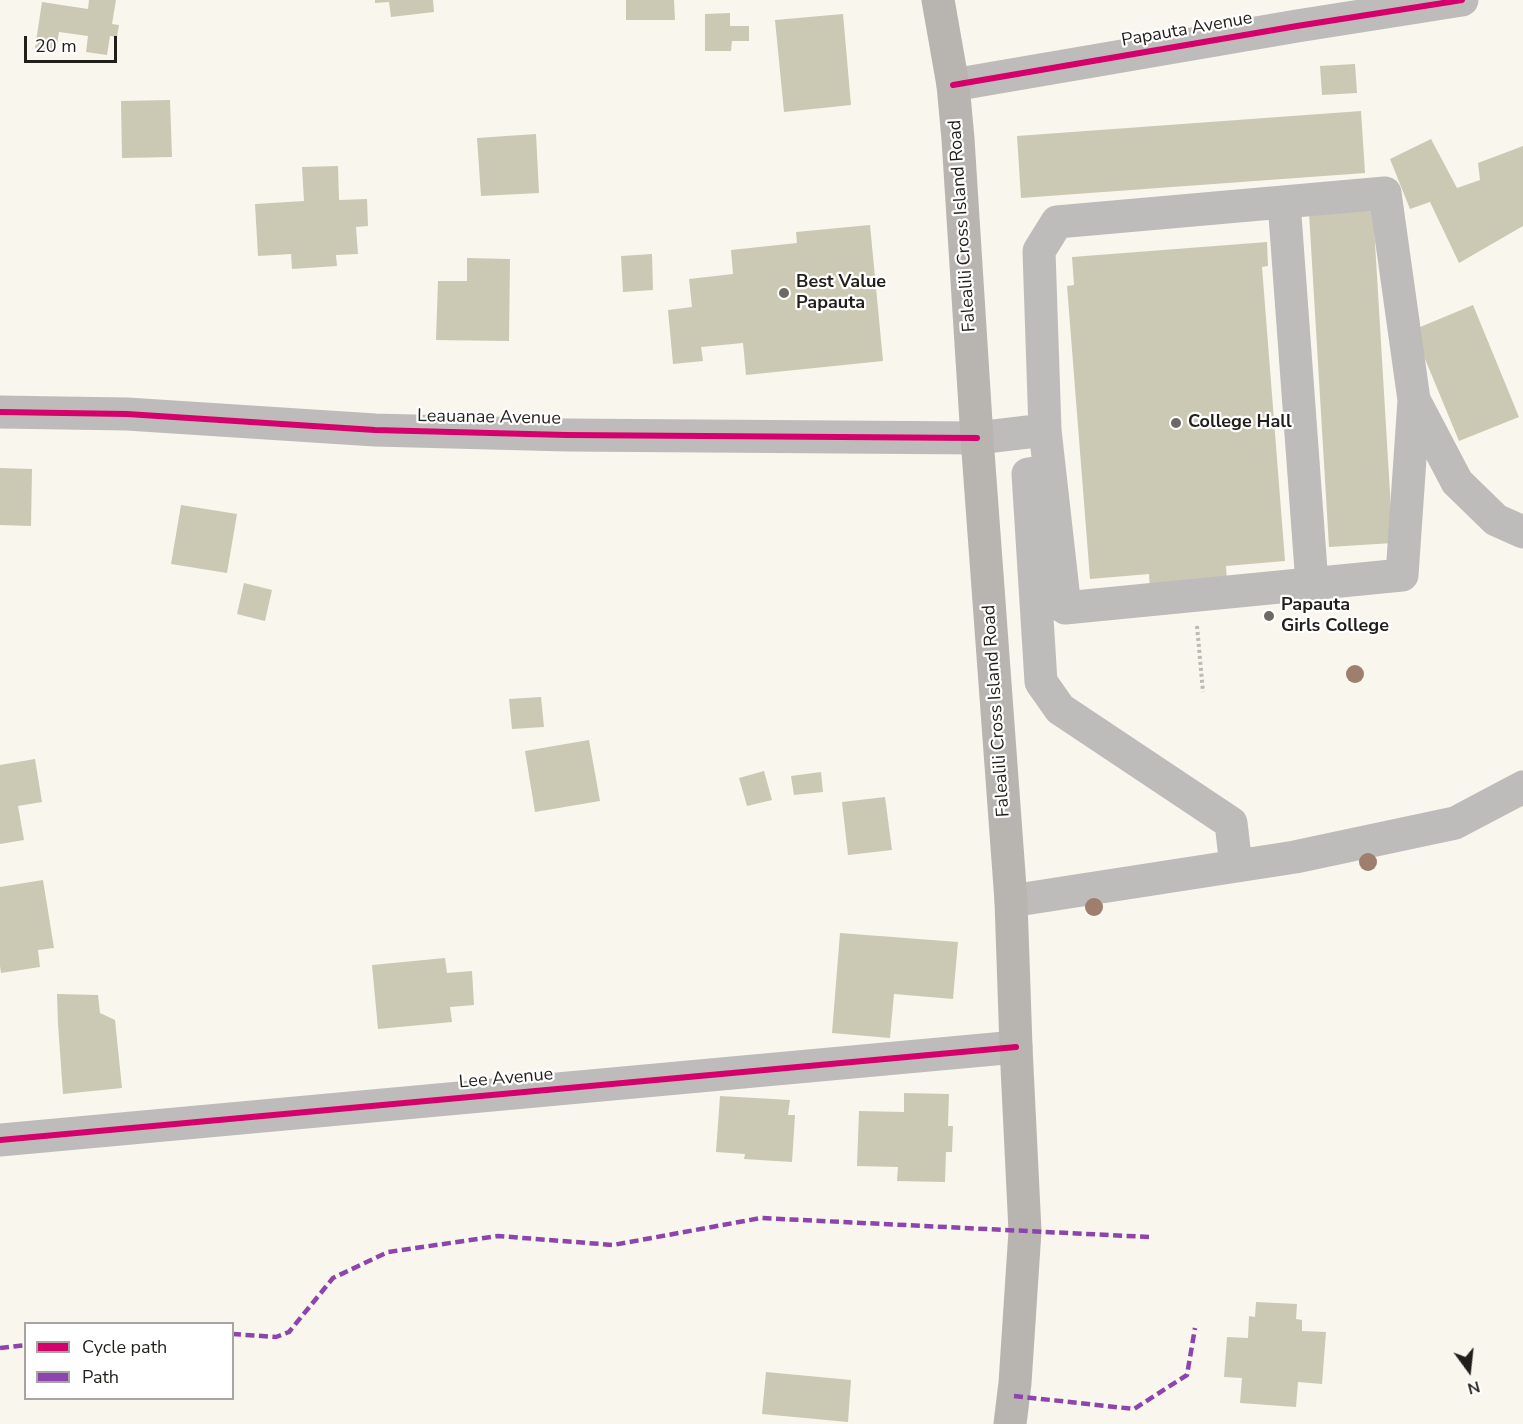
<!DOCTYPE html>
<style>
body{margin:0}
#map{position:relative;width:1523px;height:1424px;overflow:hidden;background:#f9f6ed;font-family:"Nunito Sans",sans-serif}
canvas{display:block}
.legend{position:absolute;left:24px;top:1322px;width:210px;height:78px;box-sizing:border-box;background:#fff;border:2px solid #a6a5a3;margin:0;padding:8px 10px;list-style:none;font-size:18px;color:#211f1a}
.legend li{display:flex;align-items:center;gap:12px;height:30px}
.legend b{width:30px;border:2px solid #a6a5a3}
.north{position:absolute;left:1439px;top:1340px;width:60px;height:60px;-webkit-text-stroke:4px #fff;paint-order:stroke;rotate:165deg;font-size:16px;font-weight:700;line-height:24px;text-align:center;color:#211f1a}
.north::after{content:'';display:block;margin:auto;width:21px;height:27px;background:#211f1a;clip-path:polygon(50% 0,100% 100%,50% 72%,0 100%)}
.scale{position:absolute;left:24px;top:36px;width:93px;height:27px;box-sizing:border-box;border:3px solid #211f1a;border-top:0;padding-left:8px;font-size:18px;line-height:21px;white-space:nowrap;color:#211f1a;-webkit-text-stroke:4px #fff;paint-order:stroke}
</style>
<div id="map">
<canvas width="1523" height="1424"></canvas>
<ul class="legend">
<li><b style="height:8px;background:#d6006c"></b>Cycle path</li>
<li><b style="height:8px;background:#8e44ad"></b>Path</li>
</ul>
<div class="north">N</div>
<div class="scale">20 m</div>
</div>
<script>
const c = document.querySelector('canvas').getContext('2d');
c.lineJoin = 'round';
function fill(path, color) {
  c.fillStyle = color;
  c.fill(path, 'evenodd');
}
function poly(rows) {
  const path = new Path2D();
  for (const r of rows) {
    path.moveTo(r[0], r[1]);
    for (let i = 2; i < r.length; i += 2) path.lineTo(r[i], r[i + 1]);
  }
  return path;
}
function stroke(path, color, width, dash) {
  c.strokeStyle = color;
  c.lineWidth = width;
  c.lineCap = dash ? 'butt' : 'round';
  c.setLineDash(dash || []);
  c.stroke(path);
}
function write(font, color, halo, rows, align = 'center') {
  c.font = font + ' "Nunito Sans",sans-serif';
  c.lineWidth = 4.5;
  c.setLineDash([]);
  c.textBaseline = 'middle';
  c.strokeStyle = halo;
  c.fillStyle = color;
  for (const [text, x, y, turn = 0] of rows) {
    c.save();
    c.translate(x, y);
    c.rotate((+turn || 0) * Math.PI / 180);
    c.textAlign = isNaN(turn) ? turn : align;
    if (halo) c.strokeText(text, 0, 0);
    c.fillText(text, 0, 0);
    c.restore();
  }
}
fill(poly([
 [89,0,116,0,112,24,119,25,117,37,110,36,107,55,86,52,88,36,59,32,56,51,35,48,42,2,88,9],
 [375,0,433,0,434,12,391,17,389,2,375,3],
 [626,0,674,0,675,20,626,20],
 [730,13,730,26,749,26,749,41,732,41,731,51,705,51,705,14],
 [843,14,851,105,784,112,775,20],
 [1355,64,1357,93,1322,95,1320,66],
 [170,100,172,157,122,158,121,101],
 [1361,111,1365,173,1021,198,1017,136],
 [536,134,539,193,481,196,477,138],
 [1431,139,1457,188,1480,180,1478,163,1523,146,1523,226,1459,263,1430,202,1410,209,1390,159],
 [338,166,339,200,367,199,368,226,356,227,358,254,336,255,337,266,292,269,291,254,258,256,255,204,304,201,302,167],
 [1373,209,1393,543,1329,547,1309,213],
 [870,225,883,361,746,375,743,343,701,347,703,361,673,364,668,310,692,307,689,279,733,274,731,250,797,243,796,232],
 [1267,242,1268,266,1262,267,1285,561,1226,566,1228,599,1151,605,1149,574,1090,579,1067,286,1074,285,1072,257],
 [652,254,653,290,623,292,621,256],
 [467,258,510,259,509,341,436,340,438,281,467,281],
 [1473,305,1519,417,1459,441,1413,330],
 [0,468,32,469,31,526,0,525],
 [181,505,237,514,227,573,171,564],
 [244,583,272,590,265,621,237,614],
 [541,697,544,727,512,729,509,699],
 [589,740,600,801,535,812,525,751],
 [35,759,42,802,18,806,24,840,0,844,0,765],
 [764,771,772,800,747,806,739,778],
 [821,772,823,792,794,795,791,776],
 [885,797,892,850,848,855,842,802],
 [43,880,54,948,38,950,40,967,1,973,0,966,0,887],
 [840,933,958,942,953,999,894,994,890,1038,832,1033],
 [445,958,447,973,472,971,474,1005,450,1007,452,1022,378,1029,372,965],
 [57,994,98,995,100,1013,115,1020,122,1088,63,1094,58,1024],
 [904,1093,949,1094,948,1126,953,1126,952,1152,946,1152,945,1182,897,1181,898,1167,857,1166,859,1111,904,1112],
 [720,1096,790,1100,788,1115,795,1115,792,1162,744,1159,745,1154,716,1152],
 [1256,1302,1297,1304,1296,1319,1302,1320,1302,1331,1326,1332,1322,1384,1298,1382,1296,1407,1240,1403,1242,1378,1224,1377,1227,1337,1248,1338,1249,1316,1255,1317],
 [766,1372,851,1380,848,1422,762,1414]
]), '#cbc9b3');
stroke(poly([
 [1197,626,1203,692]
]), '#bcbab5', 4, [3, 3]);
stroke(poly([
 [953,85,1297,26,1462,0],
 [1284,202,1312,584],
 [0,412,127,414,375,430,567,435,977,438,1045,430,1039,251,1057,222,1385,193,1414,400,1457,482,1496,520,1523,532],
 [1045,430,1065,608,1402,575,1414,400],
 [1042,472,1028,474,1041,682,1060,709,1231,823,1236,866],
 [1011,901,1295,857,1455,823,1523,787],
 [0,1140,1016,1047]
]), '#bebcba', 33);
stroke(poly([
 [938,0,953,85,958,139,977,438,1011,901,1016,1047,1025,1231,1015,1383,1010,1424]
]), '#b8b5b1', 33);
stroke(poly([
 [232,1334,276,1337,289,1332,333,1278,388,1252,498,1236,613,1245,761,1218,1149,1237],
 [0,1348,26,1345],
 [1014,1396,1134,1409,1187,1375,1195,1328]
]), '#8e44ad', 4.5, [9, 4.5]);
stroke(poly([
 [953,85,1297,26,1462,0],
 [0,412,127,414,375,430,567,435,977,438],
 [0,1140,1016,1047]
]), '#d6006c', 6);
c.fillStyle = '#9e7e6c';
for (const [x, y] of [
 [1355,674],
 [1368,862],
 [1094,907]
]) {
  c.beginPath();
  c.arc(x, y, 9, 0, 2 * Math.PI);
  c.fill();
}
for (const [x, y, r, color] of [
 [784,293,6,"#6d6a64"],
 [1176,423,6,"#6d6a64"],
 [1269,616,6,"#6d6a64"]
]) {
  const dot = new Path2D();
  dot.arc(x, y, r, 0, 2 * Math.PI);
  c.fillStyle = color;
  c.fill(dot);
  stroke(dot, '#fff', 2);
}
write('18px', '#211f1a', '#fff', [
 ["Papauta Avenue",1187,30,-10],
 ["Falealili Cross Island Road",963,226,-94],
 ["Leauanae Avenue",489,418,1],
 ["Falealili Cross Island Road",997,711,-94],
 ["Lee Avenue",506,1079,-5]
]);
write('bold 18px', '#211f1a', '#fff', [
 ["Best Value",796,283],
 ["Papauta",796,304],
 ["College Hall",1188,423],
 ["Papauta",1281,606],
 ["Girls College",1281,627]
], 'left');
</script>
